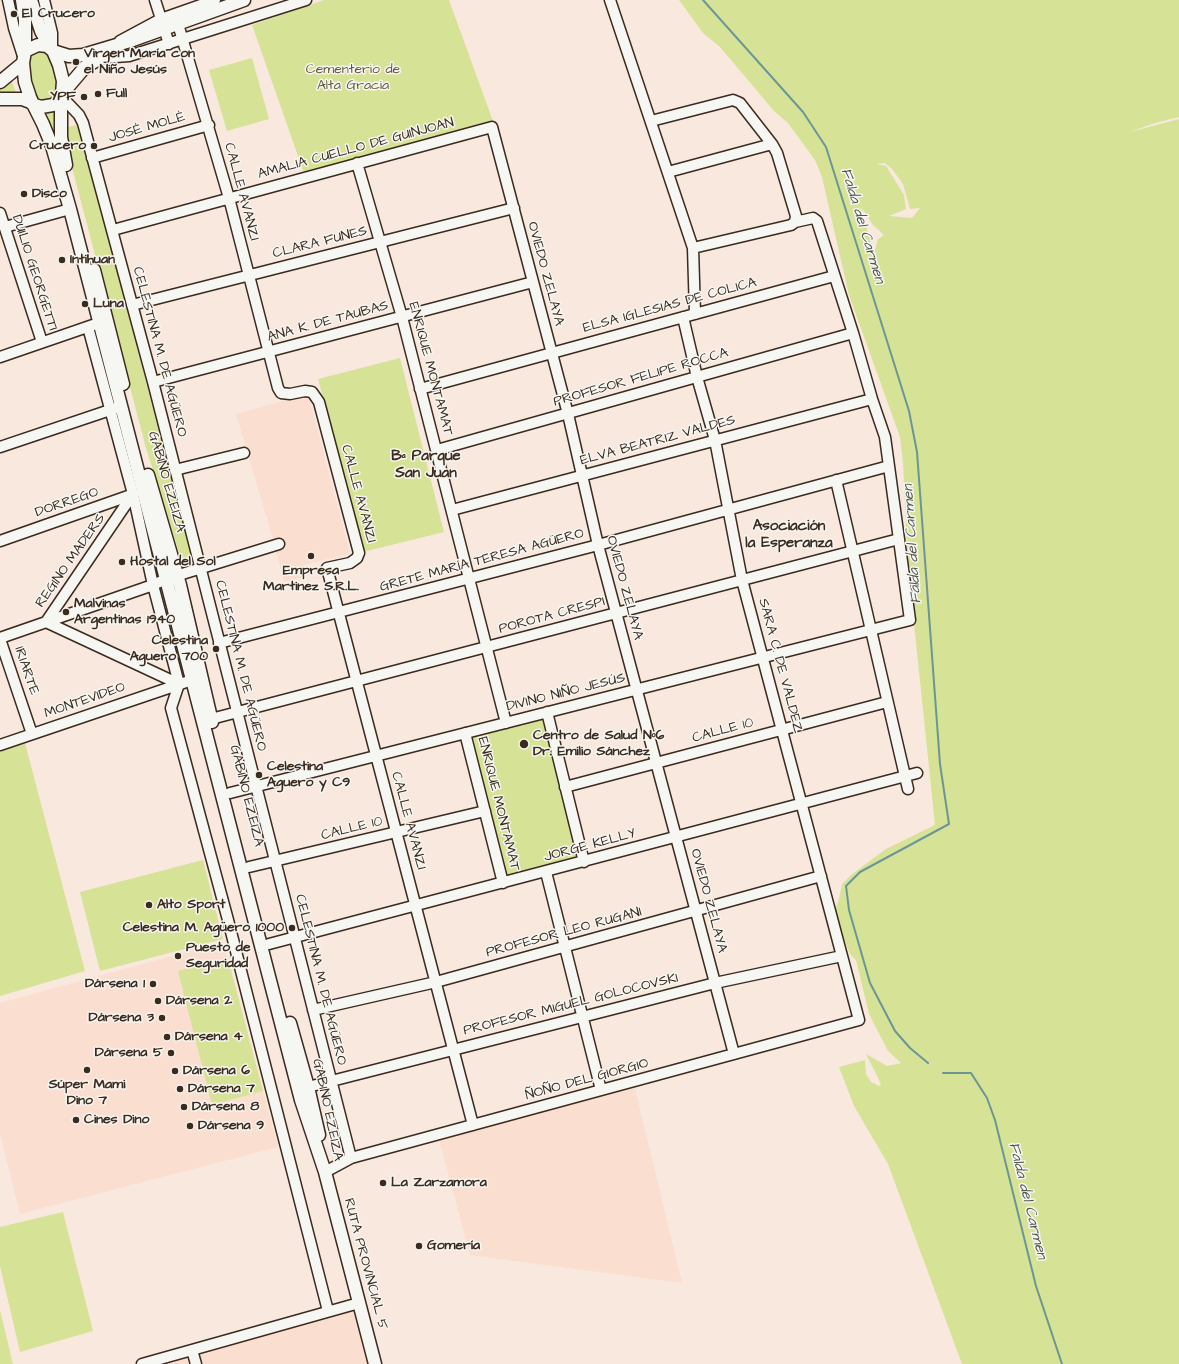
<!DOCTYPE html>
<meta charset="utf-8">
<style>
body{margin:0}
canvas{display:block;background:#f8e8de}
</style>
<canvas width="1179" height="1364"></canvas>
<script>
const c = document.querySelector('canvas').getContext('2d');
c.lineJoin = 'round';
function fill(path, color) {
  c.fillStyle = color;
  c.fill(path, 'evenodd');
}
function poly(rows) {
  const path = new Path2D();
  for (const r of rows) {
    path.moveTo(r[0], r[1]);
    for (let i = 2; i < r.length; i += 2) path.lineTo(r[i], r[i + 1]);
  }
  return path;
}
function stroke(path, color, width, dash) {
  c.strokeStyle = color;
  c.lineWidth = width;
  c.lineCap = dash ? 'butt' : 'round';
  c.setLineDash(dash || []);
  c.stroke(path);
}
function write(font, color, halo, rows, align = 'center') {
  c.font = font + ' "Architects Daughter",sans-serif';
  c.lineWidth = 3;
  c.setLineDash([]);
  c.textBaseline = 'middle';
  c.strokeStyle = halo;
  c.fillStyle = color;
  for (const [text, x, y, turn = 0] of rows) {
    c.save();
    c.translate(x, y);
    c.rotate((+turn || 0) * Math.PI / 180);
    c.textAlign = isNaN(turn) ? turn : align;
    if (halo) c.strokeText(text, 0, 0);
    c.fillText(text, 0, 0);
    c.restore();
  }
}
fill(poly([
 [308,394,350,553,304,565,307,576,284,582,276,550,281,548,277,537,273,539,236,414],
 [223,942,278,1147,20,1214,0,1134,0,1003],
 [635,1088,682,1283,470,1255,439,1139],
 [359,1303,375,1364,148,1364]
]), '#faded0');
fill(poly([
 [324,0,449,0,493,121,304,173,252,25],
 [679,0,1179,0,1179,117,1155,123,1130,132,1179,119,1179,1364,962,1364,888,1164,854,1106,839,1067,865,1060,866,1074,871,1082,879,1086,881,1085,878,1078,866,1054,887,1066,901,1063,888,1051,869,1014,856,960,850,954,834,914,839,899,842,884,851,875,886,849,935,825,908,566,903,463,900,437,849,295,822,177,815,160,788,123,774,111,720,47,703,33],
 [885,163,892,169,903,184,910,209,920,208,912,218,889,216,906,209,904,195,886,166,876,164],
 [861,207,873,225,884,235,878,239,875,250,878,269],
 [34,50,43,51,47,54,57,77,56,95,53,99,45,102,35,97,27,76,30,53],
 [252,58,269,119,227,131,209,70],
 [11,79,16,93,0,95,0,86],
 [56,109,57,148,42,111],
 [76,125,80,129,193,562,187,567,183,565,146,448,70,160,67,145,68,127],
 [400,358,444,532,363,552,318,379],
 [540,718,545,721,578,859,509,876,505,873,471,740,473,735],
 [25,743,85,971,0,996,0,752],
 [203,860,223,939,100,971,80,892],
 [228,958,263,1091,212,1105,178,971],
 [63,1212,93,1331,20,1352,0,1266,0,1227],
 [0,1310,13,1364,0,1364]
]), '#d6e396');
stroke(poly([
 [703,0,803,112,826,147,909,411,917,452,940,764,949,824,860,872,846,886,849,910,870,983,895,1031,910,1048,928,1063],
 [943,1073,971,1073,987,1098,995,1120,1036,1286,1062,1364]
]), '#6c9696', 2);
const minor = poly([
 [8,0,14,28,23,56],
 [44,0,52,33,52,50],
 [155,0,169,44],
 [610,0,693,248,695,314],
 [178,24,229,198,278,388,281,393,290,394,305,391,312,392,319,402,359,553,357,558,350,563,327,568,473,1125],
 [120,41,161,19,215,0],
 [101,58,129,56,306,0],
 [61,96,79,115,83,123,153,382,351,1158],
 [651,121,733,100,740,103,772,144],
 [92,158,209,125],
 [357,163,402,317,506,723],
 [668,172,772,144,777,153,796,216,795,222],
 [0,213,42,342],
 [5,227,70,209],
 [113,230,492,127,568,414,598,545,734,1054],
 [132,305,514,208],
 [88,327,133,494,153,585,179,684,171,708,228,920,328,1311],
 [0,357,93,325],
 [153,382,533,282],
 [420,389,834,276],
 [0,447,116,408],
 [437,450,853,333],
 [175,470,244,453],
 [836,480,908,789],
 [133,494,46,622,179,684],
 [452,510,872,399],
 [0,541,134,494],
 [0,638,153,585,166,579,279,544],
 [0,639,32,734],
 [219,643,598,545,889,466],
 [547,712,584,862],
 [211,719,899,539],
 [465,733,503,883],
 [0,745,192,680],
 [565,787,887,702],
 [230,793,910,620,885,437,872,399,853,333,817,221,813,218,795,222,791,225,693,248],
 [249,867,485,811],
 [546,872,601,1090],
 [269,944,917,773],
 [313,1010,436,982,821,876],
 [308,1087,715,983,842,956],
 [325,1172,351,1158,859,1020,742,580,715,440,697,377,683,317],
 [192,1350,196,1364],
 [142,1364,359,1303]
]);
const major = poly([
 [22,0,25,20,25,51],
 [31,0,41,31,51,49],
 [53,51,69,56,83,55,130,41,244,0],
 [0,82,23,63],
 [62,94,85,67,113,51],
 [61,97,61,137,66,165],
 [0,99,22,99,30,102,33,104,35,105,41,107,53,105,57,102,62,95,63,81,59,65,53,51,47,46,38,45,25,51,23,63,25,82,30,97,33,104,43,124,52,146,70,209,301,1100,325,1172,375,1364],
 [94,270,123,384],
 [148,475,180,585,212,722],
 [290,1023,308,1087,319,1135]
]);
stroke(minor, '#3b2a1e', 13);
stroke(major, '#3b2a1e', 15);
stroke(minor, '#f6f6f2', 10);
stroke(major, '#f6f6f2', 12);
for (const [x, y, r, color] of [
 [14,14,4,"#3b2a1e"],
 [76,62,4,"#3b2a1e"],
 [98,94,4,"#3b2a1e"],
 [84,97,4,"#3b2a1e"],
 [94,146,4,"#3b2a1e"],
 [24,194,4,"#3b2a1e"],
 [62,260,4,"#3b2a1e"],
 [85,304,4,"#3b2a1e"],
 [311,556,4,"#3b2a1e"],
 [122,562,4,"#3b2a1e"],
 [66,612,4,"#3b2a1e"],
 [216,649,4,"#3b2a1e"],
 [524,744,5,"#3b2a1e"],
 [259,775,4,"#3b2a1e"],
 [149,905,4,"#3b2a1e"],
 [292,928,4,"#3b2a1e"],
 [178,956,4,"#3b2a1e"],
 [153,984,4,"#3b2a1e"],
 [158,1001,4,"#3b2a1e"],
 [162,1018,4,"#3b2a1e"],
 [167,1037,4,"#3b2a1e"],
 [171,1053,4,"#3b2a1e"],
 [87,1070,4,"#3b2a1e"],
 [175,1071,4,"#3b2a1e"],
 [180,1089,4,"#3b2a1e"],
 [184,1107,4,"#3b2a1e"],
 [76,1120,4,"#3b2a1e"],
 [190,1126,4,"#3b2a1e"],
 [383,1183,4,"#3b2a1e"],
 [419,1246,4,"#3b2a1e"]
]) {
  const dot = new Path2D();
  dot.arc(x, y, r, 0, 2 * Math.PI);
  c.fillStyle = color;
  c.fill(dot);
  stroke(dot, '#f6f6f2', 1.5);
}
write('bold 14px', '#3b2a1e', '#f6f6f2', [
 ["El Crucero",22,14],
 ["Virgen María con",84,54],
 ["el Niño Jesús",84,70],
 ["Full",106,94],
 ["YPF",76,97,"right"],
 ["Crucero",86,146,"right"],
 ["Disco",32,194],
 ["Intihuan",70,260],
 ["Luna",93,304],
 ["Hostal del Sol",130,562],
 ["Empresa",311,571,"center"],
 ["Martinez S.R.L.",311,587,"center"],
 ["Malvinas",74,604],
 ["Argentinas 1940",74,620],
 ["Celestina",208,641,"right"],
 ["Aguero 700",208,657,"right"],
 ["Centro de Salud Nº6",533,736],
 ["Dr. Emilio Sánchez",533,752],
 ["Celestina",267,767],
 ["Aguero y C9",267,783],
 ["Alto Sport",157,905],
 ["Celestina M. Agüero 1000",284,928,"right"],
 ["Puesto de",186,948],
 ["Seguridad",186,964],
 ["Dársena 1",145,984,"right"],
 ["Dársena 2",166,1001],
 ["Dársena 3",154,1018,"right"],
 ["Dársena 4",175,1037],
 ["Dársena 5",163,1053,"right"],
 ["Dársena 6",183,1071],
 ["Súper Mami",87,1085,"center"],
 ["Dino 7",87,1101,"center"],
 ["Dársena 7",188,1089],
 ["Dársena 8",192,1107],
 ["Cines Dino",84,1120],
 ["Dársena 9",198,1126],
 ["La Zarzamora",391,1183],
 ["Gomería",427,1246]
], 'left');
write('14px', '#62583c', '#f6f6f2', [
 ["Cementerio de",353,70],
 ["Alta Gracia",353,86]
]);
write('14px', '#3b2a1e', '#f6f6f2', [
 ["JOSÉ MOLÉ",147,128,-16],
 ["AMALIA CUELLO DE GUINJOAN",356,149,-15],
 ["CALLE AVANZI",241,192,75],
 ["CLARA FUNES",320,243,-14],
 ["DUILIO GEORGETTI",34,273,72],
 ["OVIEDO ZELAYA",545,274,75],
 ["ELSA IGLESIAS DE COLICA",670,306,-15],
 ["ANA K. DE TAUBAS",328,322,-15],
 ["CELESTINA M. DE AGÜERO",159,352,75],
 ["ENRIQUE MONTAMAT",430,369,75],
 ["PROFESOR FELIPE ROCCA",641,378,-16],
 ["ELVA BEATRIZ VALDES",658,441,-15],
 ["GABINO EZEIZA",166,482,74],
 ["CALLE AVANZI",358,494,75],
 ["DORREGO",67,503,-19],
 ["REGINO MADERS",71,561,-55],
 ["GRETE MARÍA TERESA AGÜERO",482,561,-15],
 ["OVIEDO ZELAYA",624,588,75],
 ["POROTA CRESPI",552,616,-15],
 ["CELESTINA M. DE AGÜERO",240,666,76],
 ["SARA C. DE VALDEZ",780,666,75],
 ["IRIARTE",26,671,71],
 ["DIVINO NIÑO JESÚS",566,693,-14],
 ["MONTEVIDEO",85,701,-19],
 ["CALLE 10",723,731,-15],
 ["GABINO EZEIZA",246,796,76],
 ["ENRIQUE MONTAMAT",498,804,76],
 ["CALLE AVANZI",408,821,75],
 ["CALLE 10",352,829,-14],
 ["JORGE KELLY",590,846,-15],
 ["OVIEDO ZELAYA",708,901,75],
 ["PROFESOR LEO RUGANI",564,933,-15],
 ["CELESTINA M. DE AGÜERO",320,980,76],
 ["PROFESOR MIGUEL GOLOCOVSKI",571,1005,-14],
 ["ÑOÑO DEL GIORGIO",587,1080,-15],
 ["GABINO EZEIZA",327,1110,78],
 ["RUTA PROVINCIAL 5",365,1264,75]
]);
write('italic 15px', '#505750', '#f6f6f2', [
 ["Falda del Carmen",862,226,73],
 ["Falda del Carmen",913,544,-94],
 ["Falda del Carmen",1027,1201,76]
]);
write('bold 15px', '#3b2a1e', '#f6f6f2', [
 ["Bª Parque",426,457],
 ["San Juan",426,474],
 ["Asociación",789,527],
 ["la Esperanza",789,544]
]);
</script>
